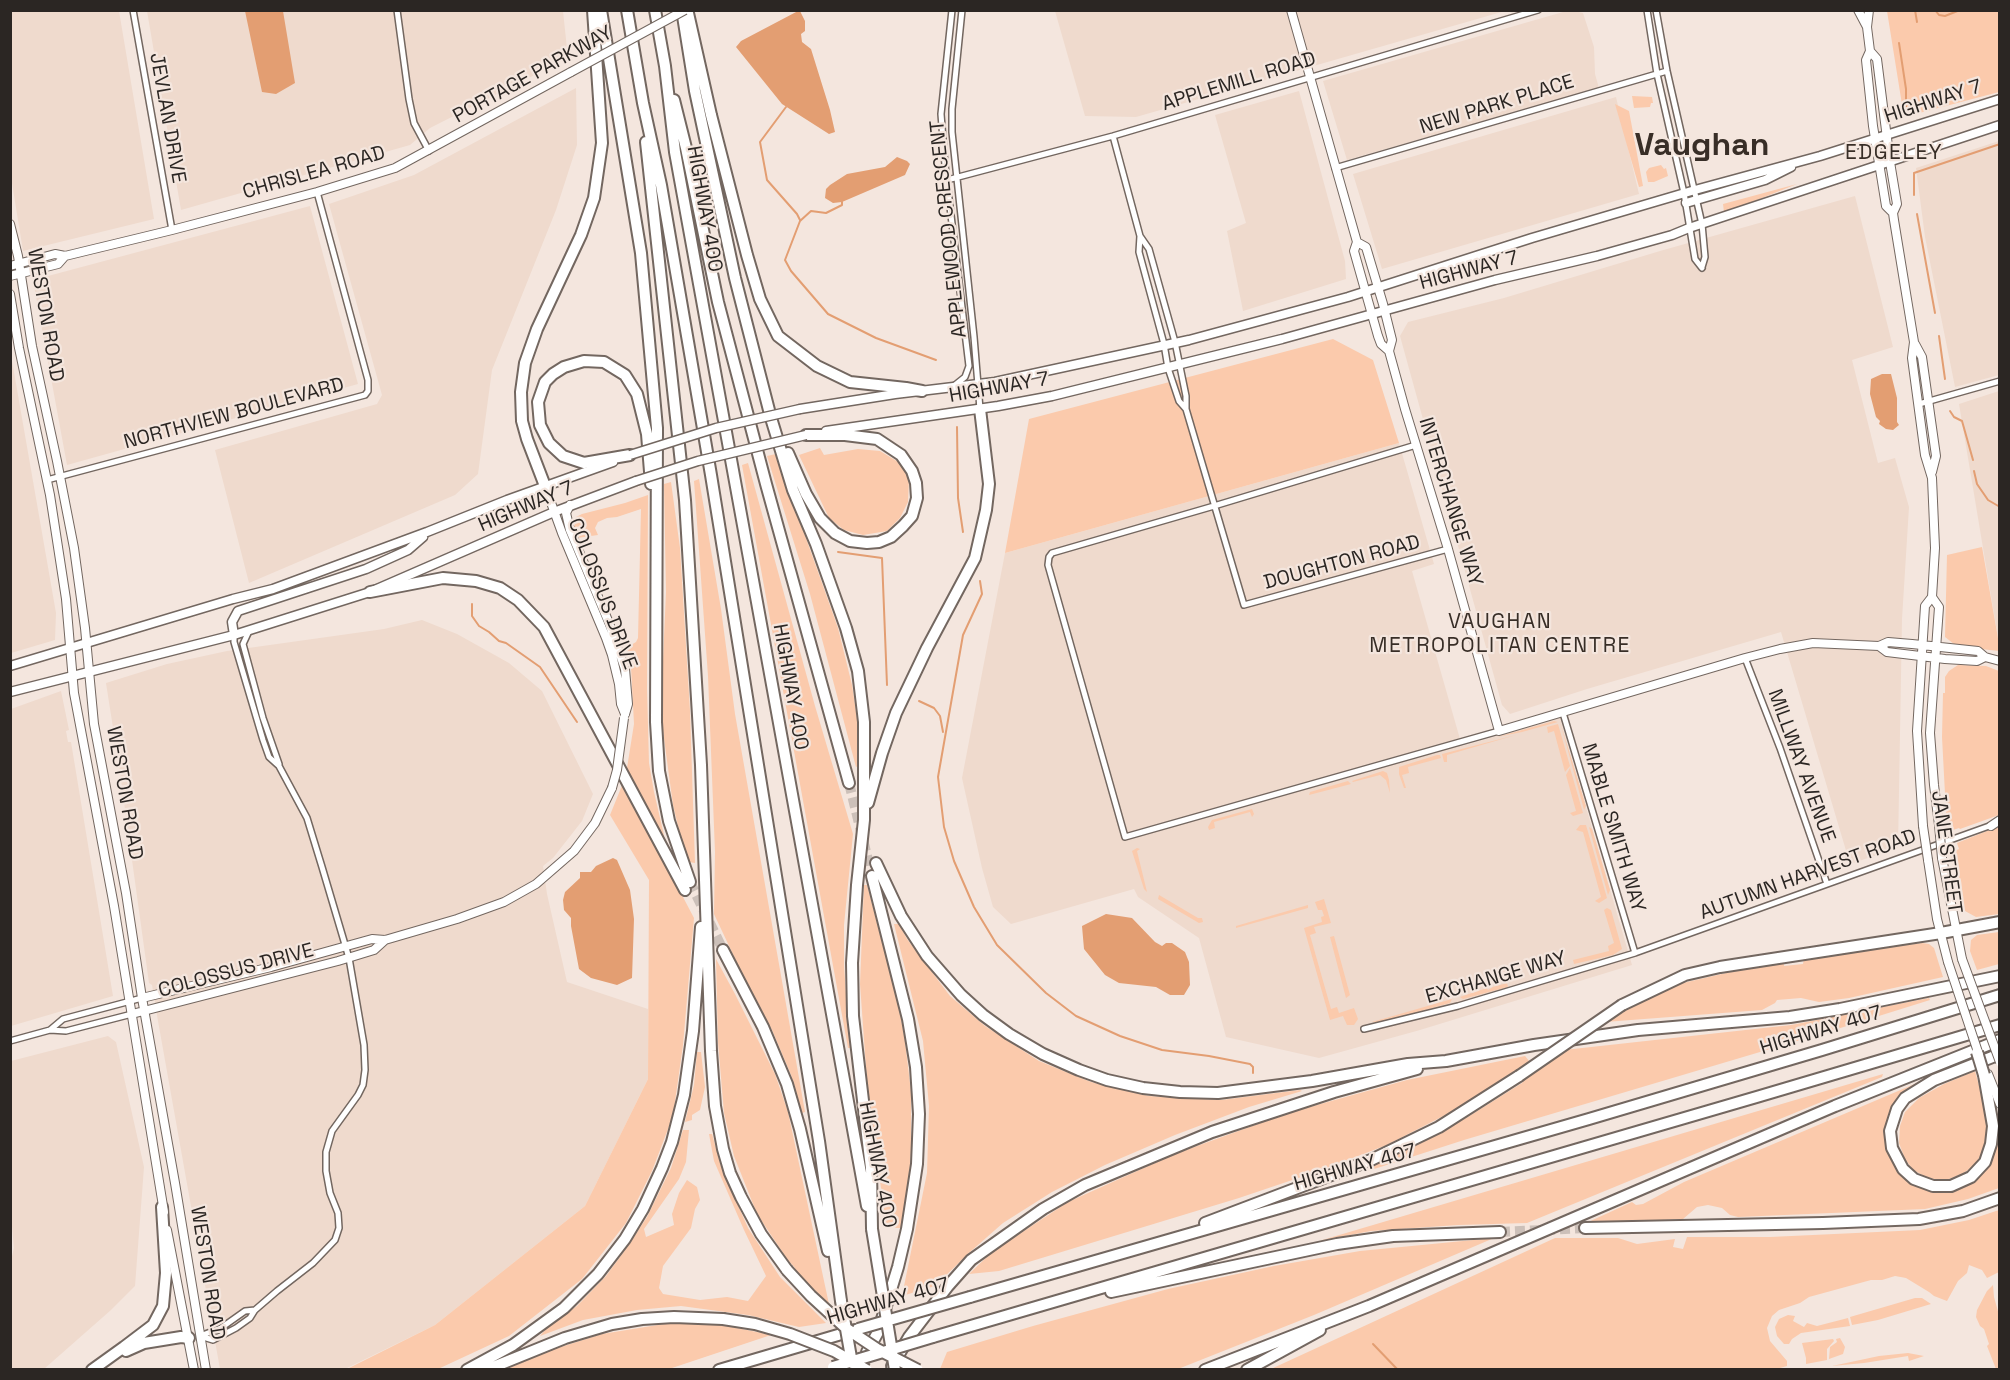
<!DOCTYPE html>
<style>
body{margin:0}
#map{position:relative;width:2010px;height:1380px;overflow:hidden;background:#f4e6de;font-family:"Space Grotesk",sans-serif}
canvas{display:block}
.frame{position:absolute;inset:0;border:12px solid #2b2623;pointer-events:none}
</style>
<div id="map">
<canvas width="2010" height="1380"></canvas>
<div class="frame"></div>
</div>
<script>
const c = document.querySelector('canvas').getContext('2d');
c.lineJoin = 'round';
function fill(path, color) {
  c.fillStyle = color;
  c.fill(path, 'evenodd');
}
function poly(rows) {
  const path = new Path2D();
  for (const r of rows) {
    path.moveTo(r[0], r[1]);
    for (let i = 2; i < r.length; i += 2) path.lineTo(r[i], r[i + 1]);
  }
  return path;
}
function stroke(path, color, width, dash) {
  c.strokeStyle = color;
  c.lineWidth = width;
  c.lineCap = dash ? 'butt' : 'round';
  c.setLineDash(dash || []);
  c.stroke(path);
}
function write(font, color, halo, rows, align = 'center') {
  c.font = font + ' "Space Grotesk",sans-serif';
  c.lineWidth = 4.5;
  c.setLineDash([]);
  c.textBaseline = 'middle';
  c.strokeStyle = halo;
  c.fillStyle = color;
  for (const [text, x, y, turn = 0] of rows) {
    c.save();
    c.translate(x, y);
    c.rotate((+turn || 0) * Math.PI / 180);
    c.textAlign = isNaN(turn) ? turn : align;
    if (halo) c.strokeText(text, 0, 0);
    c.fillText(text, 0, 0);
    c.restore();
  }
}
fill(poly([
 [1570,10,1583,13,1594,47,1595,74,1599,88,1347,160,1323,81],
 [10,11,119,11,154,219,23,251,11,177],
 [147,11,563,11,568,58,430,128,410,145,181,210],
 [1055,11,1505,11,1136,117,1085,116],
 [576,88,577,145,556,210,492,370,478,474,455,495,249,583,215,450,377,404,382,395,329,204,414,175],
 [1299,91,1345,261,1346,279,1243,311,1227,231,1246,223,1215,115],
 [1616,97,1639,194,1382,269,1353,174],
 [1999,141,1999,375,1955,387,1925,237,1916,168],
 [1855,196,1893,347,1852,360,1878,463,1895,458,1909,507,1902,619,1898,848,1850,864,1781,632,1587,689,1510,714,1502,705,1400,336,1408,322,1504,298,1660,251],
 [310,206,358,384,67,465,33,280],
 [11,355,56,613,55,640,11,653],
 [1999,391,1999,644,1959,404],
 [1399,443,1434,564,1412,571,1462,746,1560,718,1632,965,1420,1030,1319,1058,1226,1037,1199,938,1138,897,1134,889,1011,924,993,907,982,868,962,778,1005,553],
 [422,620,457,634,509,663,542,691,593,794,582,821,553,858,543,866,547,894,567,982,648,1009,648,1079,585,1206,435,1325,345,1369,220,1369,158,1021,152,985,149,983,119,766,106,683,167,664,227,651,384,629],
 [61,691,69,730,66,731,68,742,71,742,113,996,11,1026,11,709],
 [108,1036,116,1042,144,1167,135,1286,111,1310,44,1369,11,1369,10,1265,14,1248,10,1205,11,1061]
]), '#efdacd');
fill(poly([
 [1887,11,1999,11,1999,92,1904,117],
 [1632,96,1652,97,1653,103,1651,103,1650,107,1634,108],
 [1615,104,1629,111,1643,186,1639,187],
 [1661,165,1664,169,1666,168,1668,176,1654,182,1648,182,1646,172,1649,168],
 [1797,184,1742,206,1724,212,1723,204],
 [1333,339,1373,360,1399,443,1005,553,1029,419],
 [820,448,824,455,858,449,880,451,900,463,909,479,908,502,900,518,887,531,863,535,844,530,829,518,799,455],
 [776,454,838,628,852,685,858,725,858,766,856,767,810,594,767,456],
 [748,463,815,706,853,834,844,925,844,966,850,1048,848,1048,742,465],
 [699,479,721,609,735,714,805,1112,802,1113,791,1075,772,1030,738,965,714,914,715,852,708,676,694,481],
 [671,482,680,548,690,711,695,863,689,862,683,847,673,805,663,731,663,661,666,592,664,484],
 [648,495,647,689,649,763,654,792,666,844,633,782,627,768,634,724,631,667,626,648,636,642,638,638,641,509,617,517,607,518,598,522,595,528,598,535,577,538,574,527,576,517,582,514,625,503],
 [1982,547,1999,644,1999,651,1953,646,1954,644,1945,637,1947,555],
 [1958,665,1986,666,1999,671,1999,815,1960,829,1959,828,1947,832,1942,737,1943,693,1945,693,1945,677,1949,671],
 [1554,721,1558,722,1522,732,1497,737],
 [1558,724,1570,766,1565,772,1554,731,1548,733,1547,727],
 [1561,725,1586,806,1584,810,1583,806],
 [1516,735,1447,755,1447,762,1444,762,1442,754],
 [1437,755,1440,755,1441,758,1408,767,1409,773,1402,775,1406,788,1404,788,1399,774,1399,767],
 [1570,768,1583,813,1573,816,1570,813,1576,811,1566,775],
 [1383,771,1387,773,1389,780,1390,793,1386,780,1380,775,1353,782,1352,781],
 [1348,781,1351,784,1309,795,1310,792],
 [623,783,694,918,683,1045,673,1116,652,1171,626,1223,582,1279,509,1336,438,1369,345,1370,435,1325,585,1206,648,1079,649,880,610,815],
 [1252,809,1254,814,1252,817,1250,812,1214,822,1215,828,1209,830,1208,827,1212,820],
 [1580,825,1586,825,1607,898,1599,903,1595,901,1601,897,1583,832,1576,830],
 [1589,827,1592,829,1610,890,1608,895],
 [1997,827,1999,830,1999,914,1976,917,1965,911,1959,892,1950,853,1959,849,1957,843],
 [1137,848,1140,849,1137,851,1147,892,1144,889,1132,851],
 [864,885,867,885,898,1003,905,1041,911,1092,911,1148,909,1186,901,1228,896,1228,889,1224,886,1224,868,1095,860,984],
 [1159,895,1198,918,1202,918,1203,922,1199,923,1158,899],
 [1324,899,1331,923,1314,927,1316,933,1310,935,1331,1009,1337,1007,1339,1013,1354,1008,1358,1019,1354,1025,1347,1025,1343,1016,1330,1020,1304,928,1322,922,1321,917,1324,916,1322,910,1318,910,1315,902],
 [1308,905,1308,908,1236,928,1236,926],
 [1607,908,1611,910,1622,949,1613,955,1574,964,1573,960,1609,951,1608,946,1614,943,1604,910],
 [894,924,899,924,907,939,950,996,985,1026,1039,1061,1091,1082,1149,1096,1221,1100,1300,1090,1302,1091,1249,1107,1175,1135,1105,1165,1052,1192,1003,1223,970,1252,935,1286,902,1296,927,1173,929,1106,923,1041],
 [1999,932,1999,964,1977,970,1970,951,1971,940,1977,935],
 [1334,936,1350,995,1346,998,1330,937],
 [1922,943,1929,944,1934,948,1943,977,1849,998,1819,1002,1801,998,1777,1000,1775,1003,1762,1010,1605,1022,1628,1008,1683,983,1765,964,1784,962,1784,966,1803,964,1804,958],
 [716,959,735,994,775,1074,788,1112,830,1309,794,1272,795,1268,787,1259,757,1214,734,1156,724,1113,718,1042],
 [1507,983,1508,987,1463,999,1460,997,1487,988,1488,990,1493,987],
 [1929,998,1930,1000,1834,1030,1464,1140,1368,1171,1367,1164,1415,1144,1466,1118,1522,1083,1524,1078,1564,1050,1791,1025],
 [1452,999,1450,1003,1383,1022,1372,1022],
 [697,1052,701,1052,705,1087,700,1110,692,1115,692,1120,685,1122,694,1085],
 [1525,1056,1530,1062,1459,1108,1387,1145,1313,1173,1239,1198,999,1271,969,1274,992,1252,1068,1202,1175,1154,1288,1113,1407,1080],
 [1975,1071,1985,1108,1987,1128,1987,1139,1982,1154,1974,1166,1962,1174,1949,1179,1938,1180,1926,1177,1913,1170,1905,1159,1899,1143,1900,1126,1905,1112,1919,1098,1944,1084],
 [1883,1074,1882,1077,1527,1223,1458,1225,1371,1231,1319,1241],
 [1917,1083,1905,1090,1897,1099,1888,1120,1886,1134,1887,1149,1899,1173,1912,1185,1924,1189,1952,1190,1964,1187,1978,1179,1989,1164,1995,1151,1998,1136,1999,1136,1999,1188,1968,1199,1925,1209,1738,1217,1730,1215,1722,1208,1708,1205,1697,1207,1683,1219,1584,1224,1632,1202,1636,1205,1643,1204,1684,1182],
 [683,1130,689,1130,686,1162,679,1179,644,1229,646,1237,674,1225,672,1214,679,1193,687,1180,697,1187,700,1200,695,1209,691,1228,663,1266,659,1288,663,1294,700,1300,727,1297,748,1301,766,1276,744,1230,714,1161,709,1134,712,1134,721,1166,748,1228,780,1277,826,1323,799,1327,748,1315,681,1306,637,1310,583,1320,540,1336,549,1325,577,1306,606,1276,628,1246,647,1217,671,1168],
 [1999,1210,1999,1272,1987,1278,1982,1270,1969,1265,1967,1273,1958,1281,1947,1301,1934,1296,1929,1292,1906,1278,1895,1276,1882,1280,1871,1280,1809,1297,1800,1303,1779,1310,1772,1316,1767,1328,1770,1341,1787,1361,1787,1366,1780,1368,1772,1370,1271,1369,1555,1238,1618,1238,1637,1244,1675,1239,1673,1247,1683,1249,1687,1237,1770,1237,1920,1230,1969,1220],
 [1494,1238,1314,1315,1178,1369,940,1369,947,1352,1033,1326,1168,1289,1274,1266,1360,1251],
 [1993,1285,1994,1297,1999,1315,1999,1369,1996,1369,1987,1346,1989,1344,1984,1329,1980,1326,1976,1317,1977,1310,1987,1291],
 [1915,1298,1922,1298,1931,1304,1878,1320,1852,1325,1850,1317],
 [1788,1315,1795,1316,1793,1321,1804,1327,1807,1323,1817,1326,1848,1318,1850,1326,1801,1333,1792,1339,1789,1344,1784,1344,1777,1336,1775,1327,1779,1319],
 [670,1323,723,1325,771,1335,669,1369,507,1369,551,1350,602,1334],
 [1840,1338,1845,1347,1843,1354,1829,1359,1830,1347,1837,1342,1836,1339],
 [1833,1339,1834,1341,1827,1349,1827,1360,1806,1364,1806,1358,1802,1343],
 [1908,1353,1924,1356,1909,1361,1908,1356,1864,1363,1832,1366,1879,1356]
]), '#fbcaac');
fill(poly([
 [245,11,283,11,295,83,276,94,262,92],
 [798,11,800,11,805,21,805,31,801,34,802,42,811,49,830,110,835,132,829,134,782,104,736,47,741,41],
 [897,157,907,161,910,164,905,175,842,202,833,203,825,198,826,189,830,185,847,174,885,167],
 [1882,374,1891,374,1897,398,1897,422,1899,425,1893,430,1886,429,1879,424,1880,421,1876,417,1870,394,1871,379],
 [613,858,617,860,630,890,634,919,632,978,617,985,591,978,579,969,571,926,571,918,564,910,563,900,565,892,580,878,580,872,591,872,596,866],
 [1106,914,1132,918,1155,942,1162,946,1166,943,1172,943,1185,952,1189,962,1190,985,1184,995,1170,995,1156,987,1119,983,1105,975,1084,949,1082,926]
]), '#e39e72');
stroke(poly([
 [1915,10,1917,22],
 [1935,10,1939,15,1945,16,1960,10],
 [1899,43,1906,89,1906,114],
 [786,107,760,142,767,180,797,214,800,220],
 [1914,195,1914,173,2000,144],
 [842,202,842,205,826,213,811,211,800,221,785,260,791,271,828,314,876,338,936,360],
 [1917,214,1935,313],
 [1939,336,1945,379],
 [1950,411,1954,417,1962,421,1973,460],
 [957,427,958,498,963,532],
 [1974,471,1977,484,1988,500,2000,507],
 [838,552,882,558,887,685],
 [980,581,982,594,963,635,938,777,944,827,954,861,974,907,997,945,1046,993,1076,1016,1120,1036,1162,1050,1209,1056,1250,1064,1253,1067,1253,1073],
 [472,604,472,616,479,626,489,632,499,641,506,643,540,667,577,722],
 [919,701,934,708,940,716,943,732],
 [1373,1344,1398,1370]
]), '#e39e72', 2);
stroke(poly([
 [849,783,872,876],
 [690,882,723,950],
 [1500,1232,1585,1228]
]), '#ccc0b9', 10, [10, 5]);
const street = poly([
 [133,10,172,230],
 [397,10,409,99,414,123,429,151],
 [952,10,941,114,945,165,969,366,965,377,955,385],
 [962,10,952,109,952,132,974,337,980,409],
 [1647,10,1657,74,1684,193,1695,259,1702,268],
 [1656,10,1667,71,1702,224,1705,257,1702,267],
 [1113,136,1140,236,1139,252,1164,344,1168,368,1179,401,1186,409],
 [1335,168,1667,71],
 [947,180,1113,136,1538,10],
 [1140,236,1149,249,1175,342,1186,396,1186,409,1244,605,1448,549],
 [1919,404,2000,381],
 [1416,445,1214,506,1052,553,1049,557,1048,565,1125,837,1499,731],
 [47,480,365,395,368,391,368,380,317,192],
 [249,631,243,644,263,718,279,764],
 [1745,658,1780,748,1827,884],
 [1563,713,1635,953],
 [1364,1029,1458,1006,1635,953,1992,825],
 [50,1030,63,1019,142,998],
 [10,1041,50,1030,66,1031,132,1014],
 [200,1336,213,1340,236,1328,250,1318,255,1310,277,1291,313,1263,335,1240,339,1228,338,1213,330,1193,326,1171,326,1152,332,1131,358,1095,363,1085,365,1070,364,1045,349,958,322,867,307,818,279,766,269,757,263,740,234,642,234,635],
 [200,1336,221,1328,245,1311,255,1310]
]);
const secondary = poly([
 [1291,10,1357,242,1354,251,1378,336,1381,344,1389,351],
 [1858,10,1867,27],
 [1869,10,1867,27,1870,51,1866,60,1873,126,1886,206,1893,213],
 [1870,51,1877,59,1890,162,1897,204,1893,213,1894,220,1914,342,1912,358,1925,455,1932,478,1935,548,1932,597,1925,606,1917,731,1923,826],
 [10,224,18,256,32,346,57,461,74,548,85,628,94,724,126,893,142,998,175,1183,206,1370],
 [1357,242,1366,247,1383,304,1392,340,1389,351,1405,409,1448,549,1499,731,1745,658,1780,649,1813,643,1879,646,1888,642,1912,644,1978,651,1985,657,2000,661],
 [10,266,55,254,65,256,172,230,317,192,395,168,571,72],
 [10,276,58,264,65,256],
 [10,294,19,348,50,495,66,599,74,693,114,906,164,1212],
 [1915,344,1922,357,1936,456,1932,472],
 [545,486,562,533,606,638,612,655,619,684,621,704,625,714],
 [570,505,566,513,570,530,609,623,625,669,628,704,625,714],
 [1932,597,1939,607,1930,733,1934,785,1939,825],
 [1879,646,1887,652,1945,659,1977,661,1985,657],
 [1991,826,2000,820],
 [1942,858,1962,959],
 [1928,860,1937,919,1948,962],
 [142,998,271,967,372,939,385,940,457,919,504,902,536,884,574,851,595,823,612,788],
 [132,1014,338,961,374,950,385,940],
 [1988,1074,2000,1104],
 [167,1230,194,1370]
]);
const primary = poly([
 [1686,203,1765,180,1791,167],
 [800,409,895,394,995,382,1189,340,1348,297,1532,238,1695,190,1820,156,2000,99],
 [826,431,998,406,1052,396,1282,339,1495,280,1597,256,1672,235,1689,228,2000,125],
 [234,635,232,622,238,611,366,569,408,550,423,537],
 [10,666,233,599,273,589,427,532,507,500,613,462],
 [10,692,234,635,370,592,554,512,636,481]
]);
const highway = poly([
 [601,10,641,253,657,428,656,722,659,771,669,821,690,882],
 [627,10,643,103,661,185,711,475,819,1141,841,1301],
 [655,10,665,66,675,152,867,1206],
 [682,10,695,91,735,278,771,418,793,490,816,544,846,628,858,671,864,722,864,820,857,885,852,963,853,1016,871,1168,872,1229],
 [688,13,711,115,747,255,760,299,778,336,817,366,850,382,906,388,922,391],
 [674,100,686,148,718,302,766,484,849,783],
 [646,142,685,500,701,765,711,1051,715,1106,723,1149,730,1173,741,1197,761,1234,787,1270],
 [788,453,806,494,820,518,835,533,850,541,867,543,879,542,891,537,903,526,912,516,917,498,916,483,912,471,901,455,877,439,845,435,806,435],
 [630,455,584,463,563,456,549,443,540,425,538,402,545,382,553,374,564,367,584,361,604,362,625,375,637,394,647,434,651,484],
 [545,486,527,439,522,421,521,392,525,363,537,329,581,235,594,198,602,143,593,10],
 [370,592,443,578,476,581,500,588,518,600,544,627,685,890],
 [868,803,882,753,896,713,927,648,975,558,986,510,989,484,980,409],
 [876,863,901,916,927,956,961,995,983,1015,1009,1034,1043,1054,1079,1070,1107,1080,1143,1088,1180,1092,1218,1093,1312,1081,1408,1064,1446,1061,1534,1045,1638,1030,1790,1017,1840,1009,2000,976],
 [723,950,763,1027,787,1084,800,1129,828,1251],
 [1622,1005,1685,975,1720,967,1941,933,2000,922],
 [1984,1075,1993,1126,1991,1144,1985,1162,1971,1177,1951,1186,1933,1186,1914,1179,1903,1169,1892,1148,1890,1131,1897,1109,1905,1098,1934,1080,2000,1054],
 [1205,1223,1371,1160,1439,1127,1519,1076],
 [1585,1228,1823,1223,1919,1219,1963,1211,2000,1198],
 [1111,1292,1337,1244,1393,1236,1500,1232],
 [970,1297,1589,1119,1822,1050,2000,995],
 [933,1337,1760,1096,2000,1025],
 [126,1351,144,1343,181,1337,189,1338],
 [867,1352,878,1332,898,1267,907,1229,917,1164,919,1114,916,1067,908,1019,872,876],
 [892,1366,909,1337,948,1286,971,1260,1043,1209,1085,1185,1212,1132,1334,1092,1417,1069],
 [92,1370,124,1347,153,1325,163,1306,166,1273,162,1207],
 [467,1370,513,1345,564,1308,598,1274,625,1239,643,1209,662,1168,672,1142,684,1095,693,1031,701,927],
 [486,1370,565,1338,612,1324,642,1319,674,1317,723,1319],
 [719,1370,855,1330],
 [1205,1370,1369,1306,1835,1106,2000,1040],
 [1247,1370,1320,1330]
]);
stroke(street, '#736760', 8);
stroke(secondary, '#736760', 10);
stroke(primary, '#736760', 11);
stroke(highway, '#736760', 14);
stroke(street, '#fff', 5);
stroke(secondary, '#fff', 8);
stroke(primary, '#fff', 8);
stroke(highway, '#fff', 10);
const secondaryBridge = poly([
 [571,72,685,10],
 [612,788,617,770,624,718],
 [1939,825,1942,858],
 [1923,826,1928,860],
 [1962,959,2000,1062],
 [1948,962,1979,1055]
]);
const primaryBridge = poly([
 [630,455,716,428,800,409],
 [636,481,698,461,806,435]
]);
const highwayBridge = poly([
 [1977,1052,1984,1075],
 [1519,1076,1622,1005],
 [872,1229,895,1370],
 [787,1270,811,1296,847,1329,877,1349,918,1370],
 [841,1301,852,1363],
 [723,1319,755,1324,790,1334,834,1351,867,1370],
 [858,1329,970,1297],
 [833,1367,933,1337]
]);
stroke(secondaryBridge, '#736760', 10, []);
stroke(primaryBridge, '#736760', 11, []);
stroke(highwayBridge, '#736760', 14, []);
stroke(secondaryBridge, '#fff', 8);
stroke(primaryBridge, '#fff', 8);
stroke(highwayBridge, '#fff', 10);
write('20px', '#2b2623', '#f4e6de', [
 ["PORTAGE PARKWAY",533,75,-29],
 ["APPLEMILL ROAD",1239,82,-17],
 ["HIGHWAY 7",1933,102,-18],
 ["NEW PARK PLACE",1497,105,-17],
 ["JEVLAN DRIVE",167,118,80],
 ["CHRISLEA ROAD",314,173,-16],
 ["HIGHWAY 400",704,209,80],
 ["APPLEWOOD CRESCENT",949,229,-96],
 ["HIGHWAY 7",1469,271,-15],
 ["WESTON ROAD",45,315,80],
 ["HIGHWAY 7",999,388,-10],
 ["NORTHVIEW BOULEVARD",234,414,-15],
 ["INTERCHANGE WAY",1450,502,73],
 ["HIGHWAY 7",526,507,-23],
 ["DOUGHTON ROAD",1342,563,-15],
 ["COLOSSUS DRIVE",602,594,69],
 ["HIGHWAY 400",790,687,80],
 ["MILLWAY AVENUE",1801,766,70],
 ["WESTON ROAD",124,793,80],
 ["MABLE SMITH WAY",1613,828,73],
 ["JANE STREET",1946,852,82],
 ["AUTUMN HARVEST ROAD",1808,875,-20],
 ["COLOSSUS DRIVE",236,971,-15],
 ["EXCHANGE WAY",1496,978,-16],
 ["HIGHWAY 407",1821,1031,-17],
 ["HIGHWAY 400",877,1165,79],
 ["HIGHWAY 407",1355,1168,-16],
 ["WESTON ROAD",207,1273,81],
 ["HIGHWAY 407",888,1302,-16]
]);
c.letterSpacing = '1.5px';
write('21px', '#382e27', '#f4e6de', [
 ["EDGELEY",1894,153],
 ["VAUGHAN",1500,622],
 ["METROPOLITAN CENTRE",1500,646]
]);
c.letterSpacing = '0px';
write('bold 32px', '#382e27', '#f4e6de', [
 ["Vaughan",1702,146]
]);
</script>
